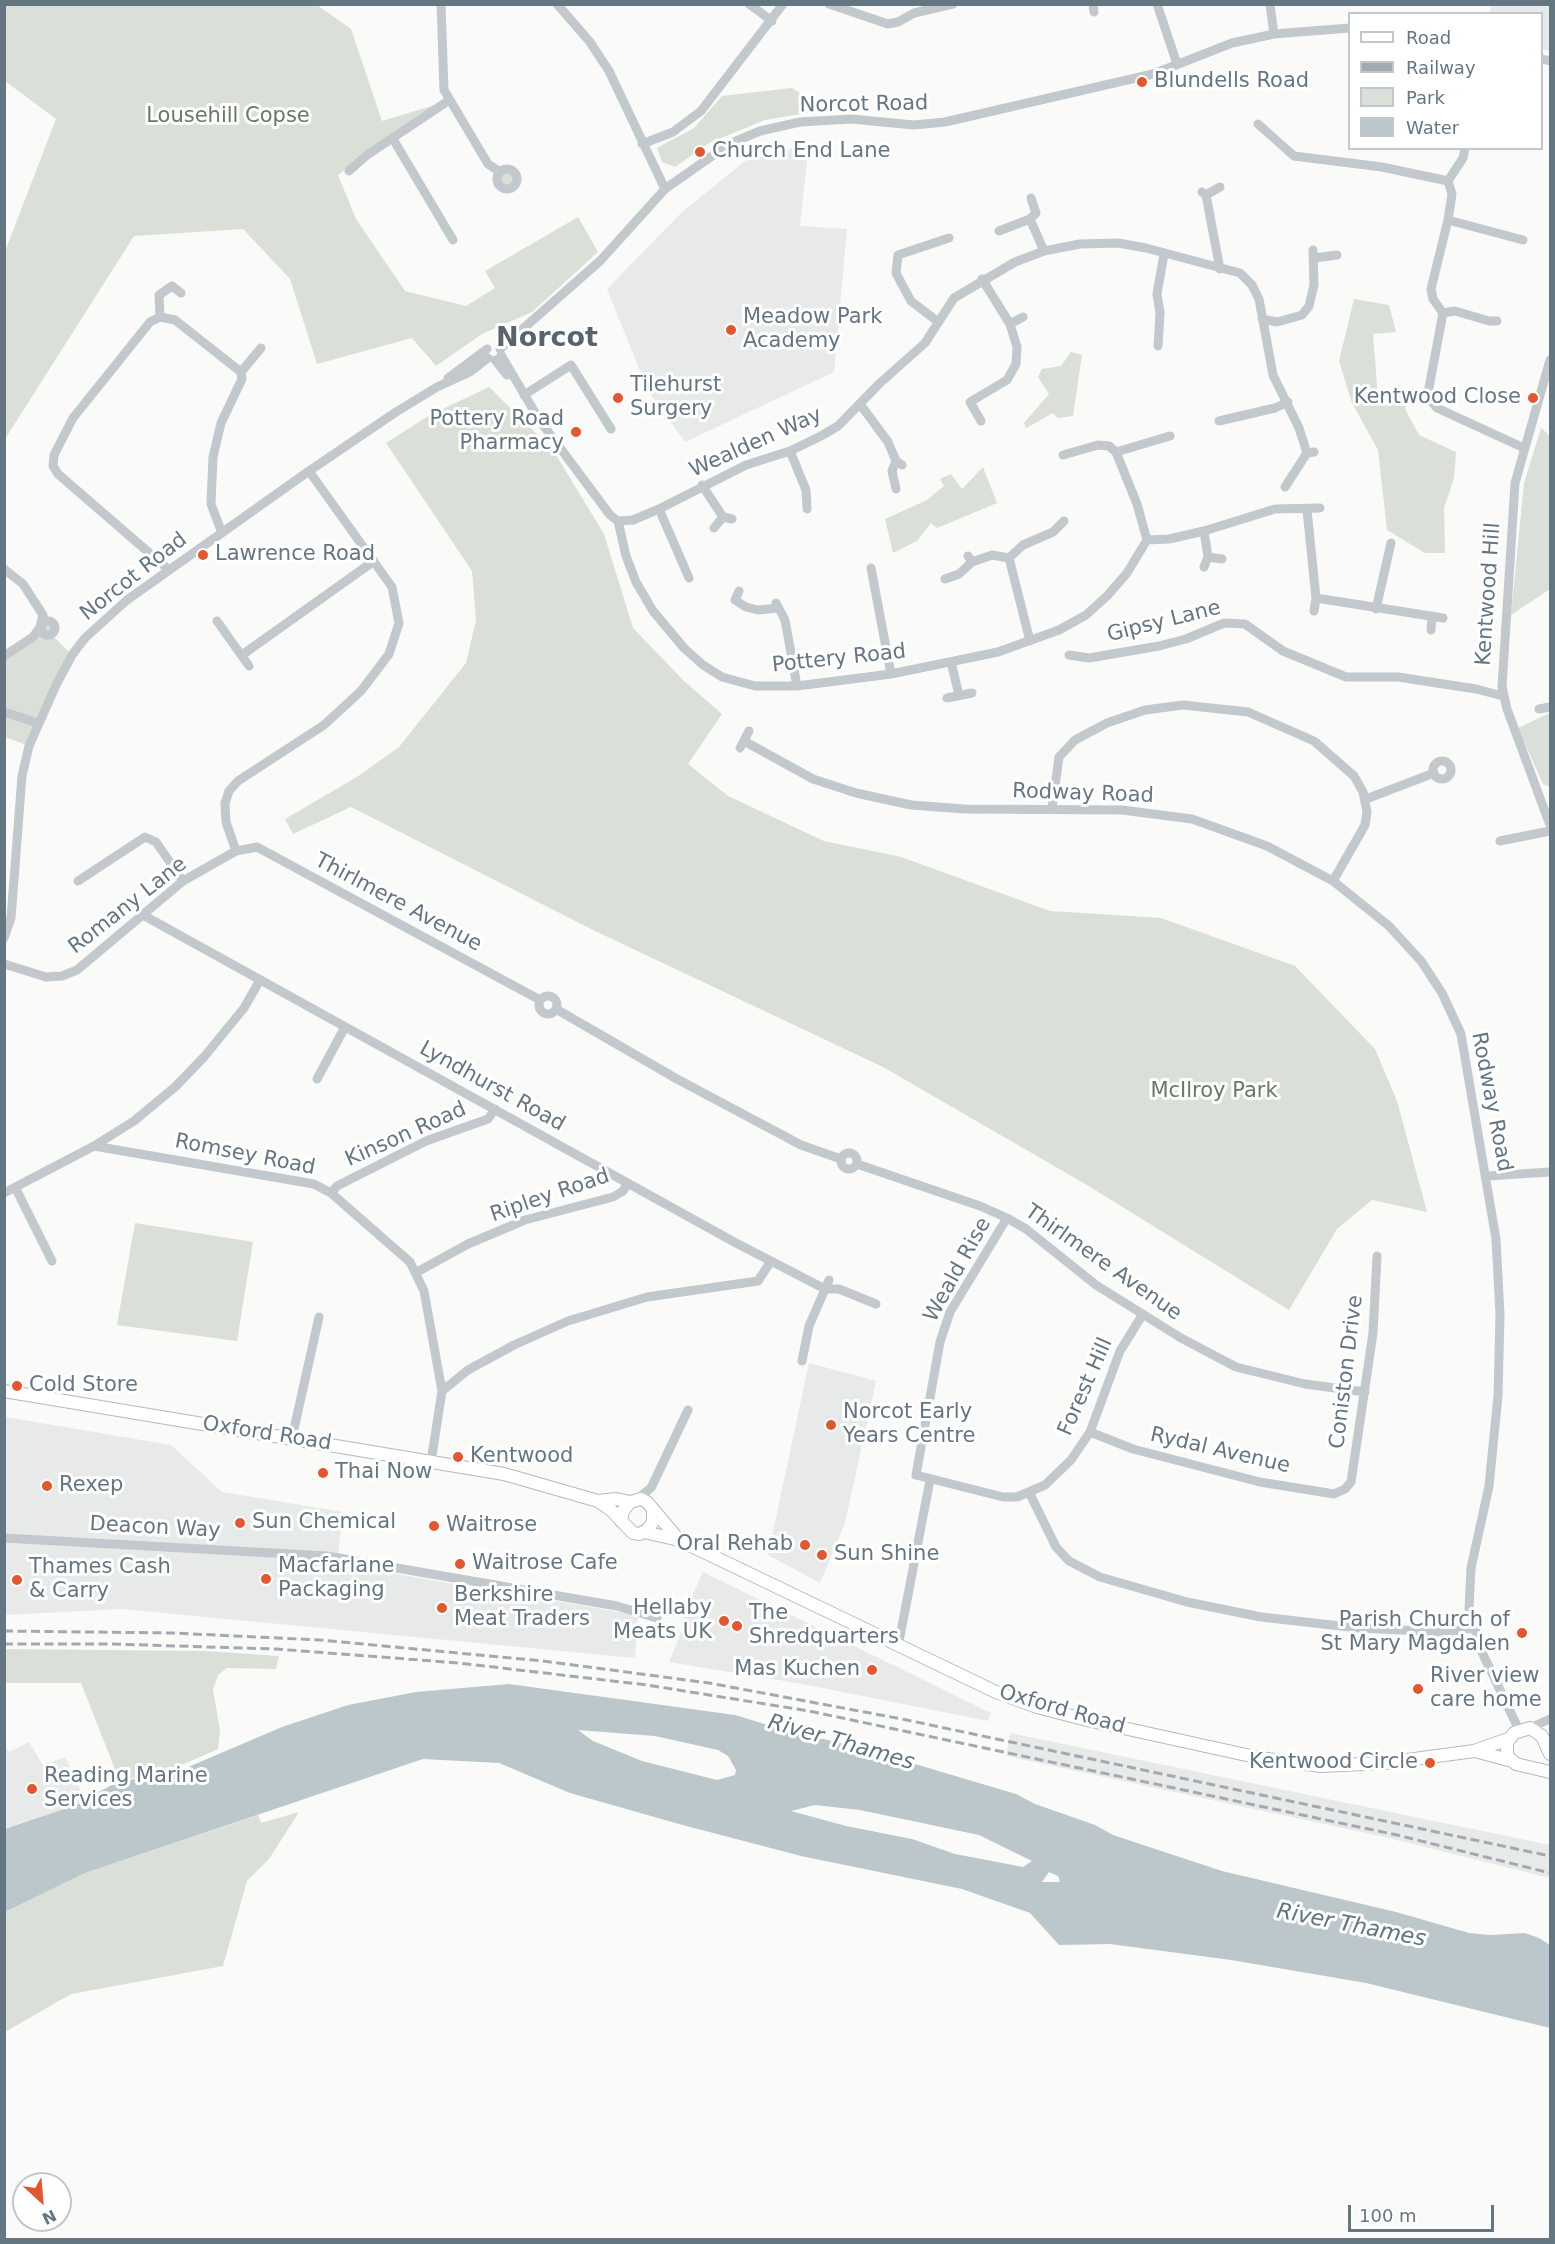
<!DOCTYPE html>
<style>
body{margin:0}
#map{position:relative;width:1555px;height:2244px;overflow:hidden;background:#fafaf8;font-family:"DejaVu Sans",sans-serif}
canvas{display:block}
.frame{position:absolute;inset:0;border:6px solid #657683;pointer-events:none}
.legend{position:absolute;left:1348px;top:12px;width:195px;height:138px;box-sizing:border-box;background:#fff;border:2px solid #c1c8cd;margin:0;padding:8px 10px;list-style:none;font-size:18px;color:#657683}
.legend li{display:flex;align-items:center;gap:12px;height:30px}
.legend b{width:30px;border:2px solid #c1c8cd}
.north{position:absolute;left:12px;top:2172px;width:60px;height:60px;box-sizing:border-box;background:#fff;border:2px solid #c1c8cd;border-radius:50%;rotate:154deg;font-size:16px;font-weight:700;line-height:24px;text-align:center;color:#657683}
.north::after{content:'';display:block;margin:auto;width:21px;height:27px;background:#e4572e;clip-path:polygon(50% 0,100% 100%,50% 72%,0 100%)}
.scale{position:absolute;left:1348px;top:2205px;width:146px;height:27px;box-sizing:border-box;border:3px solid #657683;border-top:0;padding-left:8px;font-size:18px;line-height:21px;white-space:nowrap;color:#657683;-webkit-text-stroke:4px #fff;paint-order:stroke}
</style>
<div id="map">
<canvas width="1555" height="2244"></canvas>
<div class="frame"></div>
<ul class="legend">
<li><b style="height:8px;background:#fff"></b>Road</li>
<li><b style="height:8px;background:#a2aab0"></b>Railway</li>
<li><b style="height:16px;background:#dadfd7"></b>Park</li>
<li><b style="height:16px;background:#bbc7cb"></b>Water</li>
</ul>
<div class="north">N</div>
<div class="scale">100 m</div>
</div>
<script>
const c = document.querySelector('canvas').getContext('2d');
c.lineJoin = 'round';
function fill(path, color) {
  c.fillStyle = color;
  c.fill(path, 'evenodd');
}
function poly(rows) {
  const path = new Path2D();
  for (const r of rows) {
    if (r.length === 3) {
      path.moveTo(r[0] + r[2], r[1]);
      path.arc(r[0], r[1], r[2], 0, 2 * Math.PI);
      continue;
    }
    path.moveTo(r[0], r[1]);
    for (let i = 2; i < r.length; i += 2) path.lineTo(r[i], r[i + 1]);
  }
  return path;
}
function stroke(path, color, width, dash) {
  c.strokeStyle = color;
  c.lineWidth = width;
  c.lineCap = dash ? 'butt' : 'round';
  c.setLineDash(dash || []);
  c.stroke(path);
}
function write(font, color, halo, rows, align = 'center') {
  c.font = font + ' "DejaVu Sans",sans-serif';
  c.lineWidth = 6;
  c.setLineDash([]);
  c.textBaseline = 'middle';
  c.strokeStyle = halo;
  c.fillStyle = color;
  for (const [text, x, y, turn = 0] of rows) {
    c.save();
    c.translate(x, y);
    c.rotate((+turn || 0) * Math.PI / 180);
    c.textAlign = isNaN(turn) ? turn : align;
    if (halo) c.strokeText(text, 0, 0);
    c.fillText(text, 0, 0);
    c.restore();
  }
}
fill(poly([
 [1492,4,1550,5,1550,51,1542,49,1542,14,1489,13],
 [809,144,800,226,847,229,834,372,685,442,648,391,607,289,682,212,745,161],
 [809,1363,876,1381,845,1523,820,1583,768,1555],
 [5,1417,171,1445,222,1492,343,1512,337,1564,638,1615,635,1658,122,1609,5,1615],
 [703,1572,991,1713,988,1721,797,1683,669,1662,679,1638,687,1607],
 [1010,1733,1550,1845,1550,1878,1380,1836,1006,1756],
 [29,1742,43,1765,65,1757,86,1802,5,1829,4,1745,9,1752]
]), '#e8e9e9');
fill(poly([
 [5,4,317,5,351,29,382,121,448,101,367,153,338,175,356,219,405,291,466,306,495,288,485,271,578,217,598,252,532,312,482,334,436,366,412,338,317,364,290,279,243,229,134,236,5,439,4,254,56,119,5,81],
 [792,88,825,110,765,120,709,143,675,167,662,162,657,148,694,128,722,96],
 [507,179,10],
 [1354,299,1389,305,1396,332,1373,334,1378,398,1404,394,1406,411,1419,435,1456,452,1454,478,1444,508,1445,553,1425,553,1387,530,1378,450,1352,403,1339,361],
 [1071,352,1082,355,1073,416,1058,418,1053,413,1026,428,1024,423,1049,394,1038,377,1042,369,1061,366],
 [489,387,553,450,604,534,633,628,683,680,722,714,688,764,728,796,824,841,901,857,1050,911,1161,918,1295,966,1375,1049,1397,1101,1427,1212,1372,1200,1337,1229,1289,1310,1087,1185,883,1067,595,931,351,807,293,834,285,819,357,777,399,747,466,663,476,620,472,571,386,443,430,415],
 [1541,428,1548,434,1550,441,1550,589,1511,615,1524,483],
 [983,467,997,503,937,528,931,523,917,541,893,553,885,519,927,500,944,486,940,479,951,474,962,489],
 [45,621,55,625,52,635,72,655,29,746,5,737,4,656],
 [1550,713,1550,787,1543,784,1518,728],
 [135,1223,253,1242,237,1341,117,1325],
 [5,1649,206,1651,279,1656,276,1669,227,1668,218,1675,213,1690,220,1730,218,1749,184,1764,120,1782,81,1683,5,1683],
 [299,1812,269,1859,247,1881,223,1966,71,1994,5,2032,5,1912,85,1873,258,1815,261,1823]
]), '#dadfd7');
fill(poly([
 [509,1684,735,1715,813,1739,823,1739,861,1748,1016,1794,1035,1804,1095,1825,1113,1835,1222,1871,1396,1912,1469,1933,1490,1935,1525,1933,1539,1938,1550,1945,1550,2028,1366,1983,1231,1960,1110,1944,1059,1945,1030,1913,962,1889,801,1856,679,1824,570,1793,499,1763,423,1759,85,1873,5,1912,5,1829,85,1802,85,1799,116,1783,186,1768,282,1727,348,1705,416,1692],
 [578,1730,655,1736,718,1750,728,1756,736,1770,735,1775,717,1780,642,1761,593,1741],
 [815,1805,860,1810,979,1835,1032,1861,1023,1867,955,1854,912,1839,846,1826,791,1811],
 [1049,1872,1058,1876,1060,1882,1042,1882]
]), '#bbc7cb');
const major = poly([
 [4,1391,504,1474,598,1501,611,1510,633,1533,640,1534,648,1529,653,1522,653,1512],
 [598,1501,616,1499,630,1502],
 [621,1521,623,1511,630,1502,641,1499,647,1502,679,1540],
 [644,1532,679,1540,996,1692,1037,1707,1087,1720,1260,1758,1321,1766,1385,1763,1474,1751,1508,1739],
 [1475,1751,1512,1761],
 [1550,1754,1542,1736,1530,1728,1514,1733,1507,1743,1507,1756,1516,1764,1550,1772]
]);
stroke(major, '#b5babe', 14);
stroke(poly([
 [441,4,444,90,488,164,500,172],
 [557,4,590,42,609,71,665,189],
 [749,4,772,21],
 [829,4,888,24,898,22,914,13,953,4],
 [1093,4,1094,12],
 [1157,4,1177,64],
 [1270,4,1274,34],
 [1542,59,1550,61],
 [1258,124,1294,156,1382,167,1448,181],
 [393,139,453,240],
 [642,144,673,132,701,111,783,4],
 [1465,148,1463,158,1448,181,1452,194,1448,220,1431,289,1433,299,1443,313,1428,393,1431,401,1437,408,1524,448],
 [507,179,10],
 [349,171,367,155,448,101],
 [1202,192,1206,195,1220,187],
 [1206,195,1220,269],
 [1030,219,1044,251],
 [1448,220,1523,240],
 [999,231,1030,219,1036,213,1031,198],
 [1314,258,1337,255],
 [1443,313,1455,311,1489,321,1497,321],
 [160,317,159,295,172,286,181,293],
 [1262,319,1277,322,1302,315,1309,306,1314,285,1313,250],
 [937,321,911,301,896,273,898,255,949,238],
 [1010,324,1023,317],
 [1158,346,1160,313,1157,294,1164,254],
 [500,349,600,261,665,189,729,144,760,131,800,122,851,119,914,125,945,122,1153,74,1232,43,1274,34,1350,28],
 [501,355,540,421,610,515,618,521,626,556,636,582,653,611,684,648,703,665,722,677,755,686,797,686,891,674,998,652,1059,630,1086,615,1107,596,1127,573,1147,540],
 [495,360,507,375],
 [1550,360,1515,483,1502,687,1507,709,1550,825],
 [448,378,487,349],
 [524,395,571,365,611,429],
 [860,404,888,442,896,461],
 [981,421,970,402,1007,380,1016,364,1017,347,1010,324,982,279],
 [1219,421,1275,408,1288,402],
 [790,451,806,490,807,509],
 [1116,452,1170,436],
 [1063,455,1098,445,1109,446,1116,452,1137,504,1147,540],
 [702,485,723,517],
 [1285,487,1307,453,1314,452],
 [896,489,892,471,896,461,902,465],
 [659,509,689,578],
 [1307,510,1316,598,1314,611],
 [618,521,633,520,659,509,746,465,790,451,821,436,838,426,880,383,925,343,954,298,1015,262,1044,251,1080,244,1118,243,1146,248,1240,273,1252,285,1259,299,1273,375,1299,428,1307,453],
 [714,528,723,517,732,519],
 [1204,531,1208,557,1204,567],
 [222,533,211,504,213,457,221,423,242,379,241,372,261,348],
 [1147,540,1169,539,1204,531,1275,509,1320,508],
 [1208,557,1222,559],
 [1009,558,1023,545,1053,532,1064,521],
 [972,562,992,555,1009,558,1030,641],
 [871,568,891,674],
 [4,569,23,584,43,615,40,627,33,637,4,656],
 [169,570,58,474,53,466,54,455,73,418,150,322,160,317,175,320,241,372],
 [945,579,959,574,972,562,968,556],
 [739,591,735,600,746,607,758,610,778,608],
 [1316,598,1443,618],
 [776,603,785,620,797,686],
 [1376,609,1391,543],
 [48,628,7],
 [217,621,249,666],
 [1431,630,1432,616],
 [242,655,374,561],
 [1069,655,1089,658,1159,646,1186,639,1224,623,1245,624,1283,651,1346,677,1398,677,1476,689,1503,696],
 [951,662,959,695],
 [947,698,972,693],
 [1539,709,1550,707],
 [4,712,38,723],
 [744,741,813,779,856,793,911,805,964,809,1122,810,1192,819,1267,846,1333,881,1389,926,1421,961,1442,993,1461,1034,1496,1239,1500,1315,1498,1396,1489,1486,1471,1568,1469,1609,1481,1650,1519,1730],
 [740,748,749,731],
 [1442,770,9],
 [1366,799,1434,773],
 [1052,808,1059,757,1075,740,1107,723,1145,710,1183,705,1248,712,1314,741,1354,776,1363,792,1367,812,1365,825,1333,881],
 [1500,841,1550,831],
 [236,851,226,822,225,803,229,791,238,781,324,725,361,691,389,654,399,623,392,587,309,471],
 [78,881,145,837,156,842,183,881],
 [143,915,736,1243,825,1289,839,1289,876,1304],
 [4,938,11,918,22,776,29,746,57,683,72,655,85,638,127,600,309,471,396,412,437,387,470,372,488,358],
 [4,964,46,977,62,976,77,970,183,881,236,851,257,847,540,1000],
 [548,1005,9],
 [556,1009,677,1079,801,1145,841,1159],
 [317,1079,345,1027],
 [94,1146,314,1184,331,1193,410,1262,424,1291,442,1391,431,1462],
 [849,1161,8],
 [857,1164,980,1206,1007,1218,1026,1229,1096,1285,1181,1338,1236,1367,1305,1384,1365,1392],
 [1487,1176,1550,1172],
 [15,1187,52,1261],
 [4,1193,94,1146,134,1121,175,1087,204,1057,244,1008,260,980],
 [331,1193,337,1186,426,1141,488,1119,495,1109],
 [1007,1218,950,1312,940,1342,916,1475,1003,1497,1017,1497,1045,1485,1071,1460,1090,1432,1120,1351,1143,1314],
 [417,1272,468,1244,525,1220,613,1197,623,1191,628,1183],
 [802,1361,809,1326,829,1280],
 [442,1391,468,1370,514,1345,568,1321,647,1297,758,1281,771,1261],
 [1090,1432,1133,1449,1260,1482,1334,1494,1345,1489,1351,1482,1373,1333,1377,1256],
 [292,1438,319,1317],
 [1030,1494,1056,1547,1069,1561,1100,1577,1187,1602,1261,1617,1358,1628,1445,1632,1473,1628],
 [637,1499,651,1488,688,1410],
 [4,1538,327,1556,617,1606,657,1618],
 [898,1647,930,1480],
 [1530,1728,1550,1719]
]), '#c3c8cc', 9);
stroke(major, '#fff', 12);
stroke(poly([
 [4,1631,173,1633,320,1640,543,1661,709,1683,902,1719,1550,1856],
 [4,1644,111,1644,276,1649,459,1663,647,1685,809,1711,1397,1835,1550,1873]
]), '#a2aab0', 3, [9, 4.5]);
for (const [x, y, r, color] of [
 [1142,82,6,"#e4572e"],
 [700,152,6,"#e4572e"],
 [731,330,6,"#e4572e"],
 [618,398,6,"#e4572e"],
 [1533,398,6,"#e4572e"],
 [576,432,6,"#e4572e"],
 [203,555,6,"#e4572e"],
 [17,1386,6,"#e4572e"],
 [831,1425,6,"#e4572e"],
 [458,1457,6,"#e4572e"],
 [323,1473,6,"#e4572e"],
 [47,1486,6,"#e4572e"],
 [240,1523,6,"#e4572e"],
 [434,1526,6,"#e4572e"],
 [805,1545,6,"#e4572e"],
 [822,1555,6,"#e4572e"],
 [460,1564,6,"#e4572e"],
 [266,1579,6,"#e4572e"],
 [17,1580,6,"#e4572e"],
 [442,1608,6,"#e4572e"],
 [724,1621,6,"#e4572e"],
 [737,1626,6,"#e4572e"],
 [1522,1633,6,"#e4572e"],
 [872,1670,6,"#e4572e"],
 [1418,1689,6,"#e4572e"],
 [1430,1763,6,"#e4572e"],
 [32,1789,6,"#e4572e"]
]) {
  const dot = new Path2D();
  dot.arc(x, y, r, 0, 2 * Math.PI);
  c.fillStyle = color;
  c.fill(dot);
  stroke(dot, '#fff', 2);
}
write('21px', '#657683', '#fff', [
 ["Blundells Road",1154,82],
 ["Church End Lane",712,152],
 ["Meadow Park",743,318],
 ["Academy",743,342],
 ["Tilehurst",630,386],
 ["Surgery",630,410],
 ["Kentwood Close",1521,398,"right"],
 ["Pottery Road",564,420,"right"],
 ["Pharmacy",564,444,"right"],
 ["Lawrence Road",215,555],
 ["Cold Store",29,1386],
 ["Norcot Early",843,1413],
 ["Years Centre",843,1437],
 ["Kentwood",470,1457],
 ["Thai Now",335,1473],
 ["Rexep",59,1486],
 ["Sun Chemical",252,1523],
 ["Waitrose",446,1526],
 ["Oral Rehab",793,1545,"right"],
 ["Sun Shine",834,1555],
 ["Waitrose Cafe",472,1564],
 ["Macfarlane",278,1567],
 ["Packaging",278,1591],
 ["Thames Cash",29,1568],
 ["& Carry",29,1592],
 ["Berkshire",454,1596],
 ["Meat Traders",454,1620],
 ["Hellaby",712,1609,"right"],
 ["Meats UK",712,1633,"right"],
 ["The",749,1614],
 ["Shredquarters",749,1638],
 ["Parish Church of",1510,1621,"right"],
 ["St Mary Magdalen",1510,1645,"right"],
 ["Mas Kuchen",860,1670,"right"],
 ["River view",1430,1677],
 ["care home",1430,1701],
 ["Kentwood Circle",1418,1763,"right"],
 ["Reading Marine",44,1777],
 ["Services",44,1801]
], 'left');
write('21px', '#657683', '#fff', [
 ["Norcot Road",864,105,-1],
 ["Wealden Way",756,443,-24],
 ["Norcot Road",134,577,-38],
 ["Kentwood Hill",1489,594,-86],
 ["Gipsy Lane",1164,622,-14],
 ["Pottery Road",839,659,-6],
 ["Rodway Road",1083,794,2],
 ["Thirlmere Avenue",398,903,28],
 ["Romany Lane",128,906,-38],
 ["Lyndhurst Road",492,1087,29],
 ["Rodway Road",1491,1102,79],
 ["Kinson Road",406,1135,-24],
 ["Romsey Road",245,1155,11],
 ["Ripley Road",550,1196,-19],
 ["Thirlmere Avenue",1103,1263,35],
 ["Weald Rise",958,1270,-61],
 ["Coniston Drive",1347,1372,-83],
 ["Forest Hill",1086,1387,-66],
 ["Oxford Road",267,1434,9],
 ["Rydal Avenue",1220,1451,13],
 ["Deacon Way",155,1528,3],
 ["Oxford Road",1062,1710,16]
]);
write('21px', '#687a64', '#fff', [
 ["Lousehill Copse",228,117],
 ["McIlroy Park",1214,1092]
]);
write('italic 22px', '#60757c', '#fff', [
 ["River Thames",841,1743,16],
 ["River Thames",1351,1926,11]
]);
write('bold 27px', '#57646e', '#fff', [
 ["Norcot",547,339]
]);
</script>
